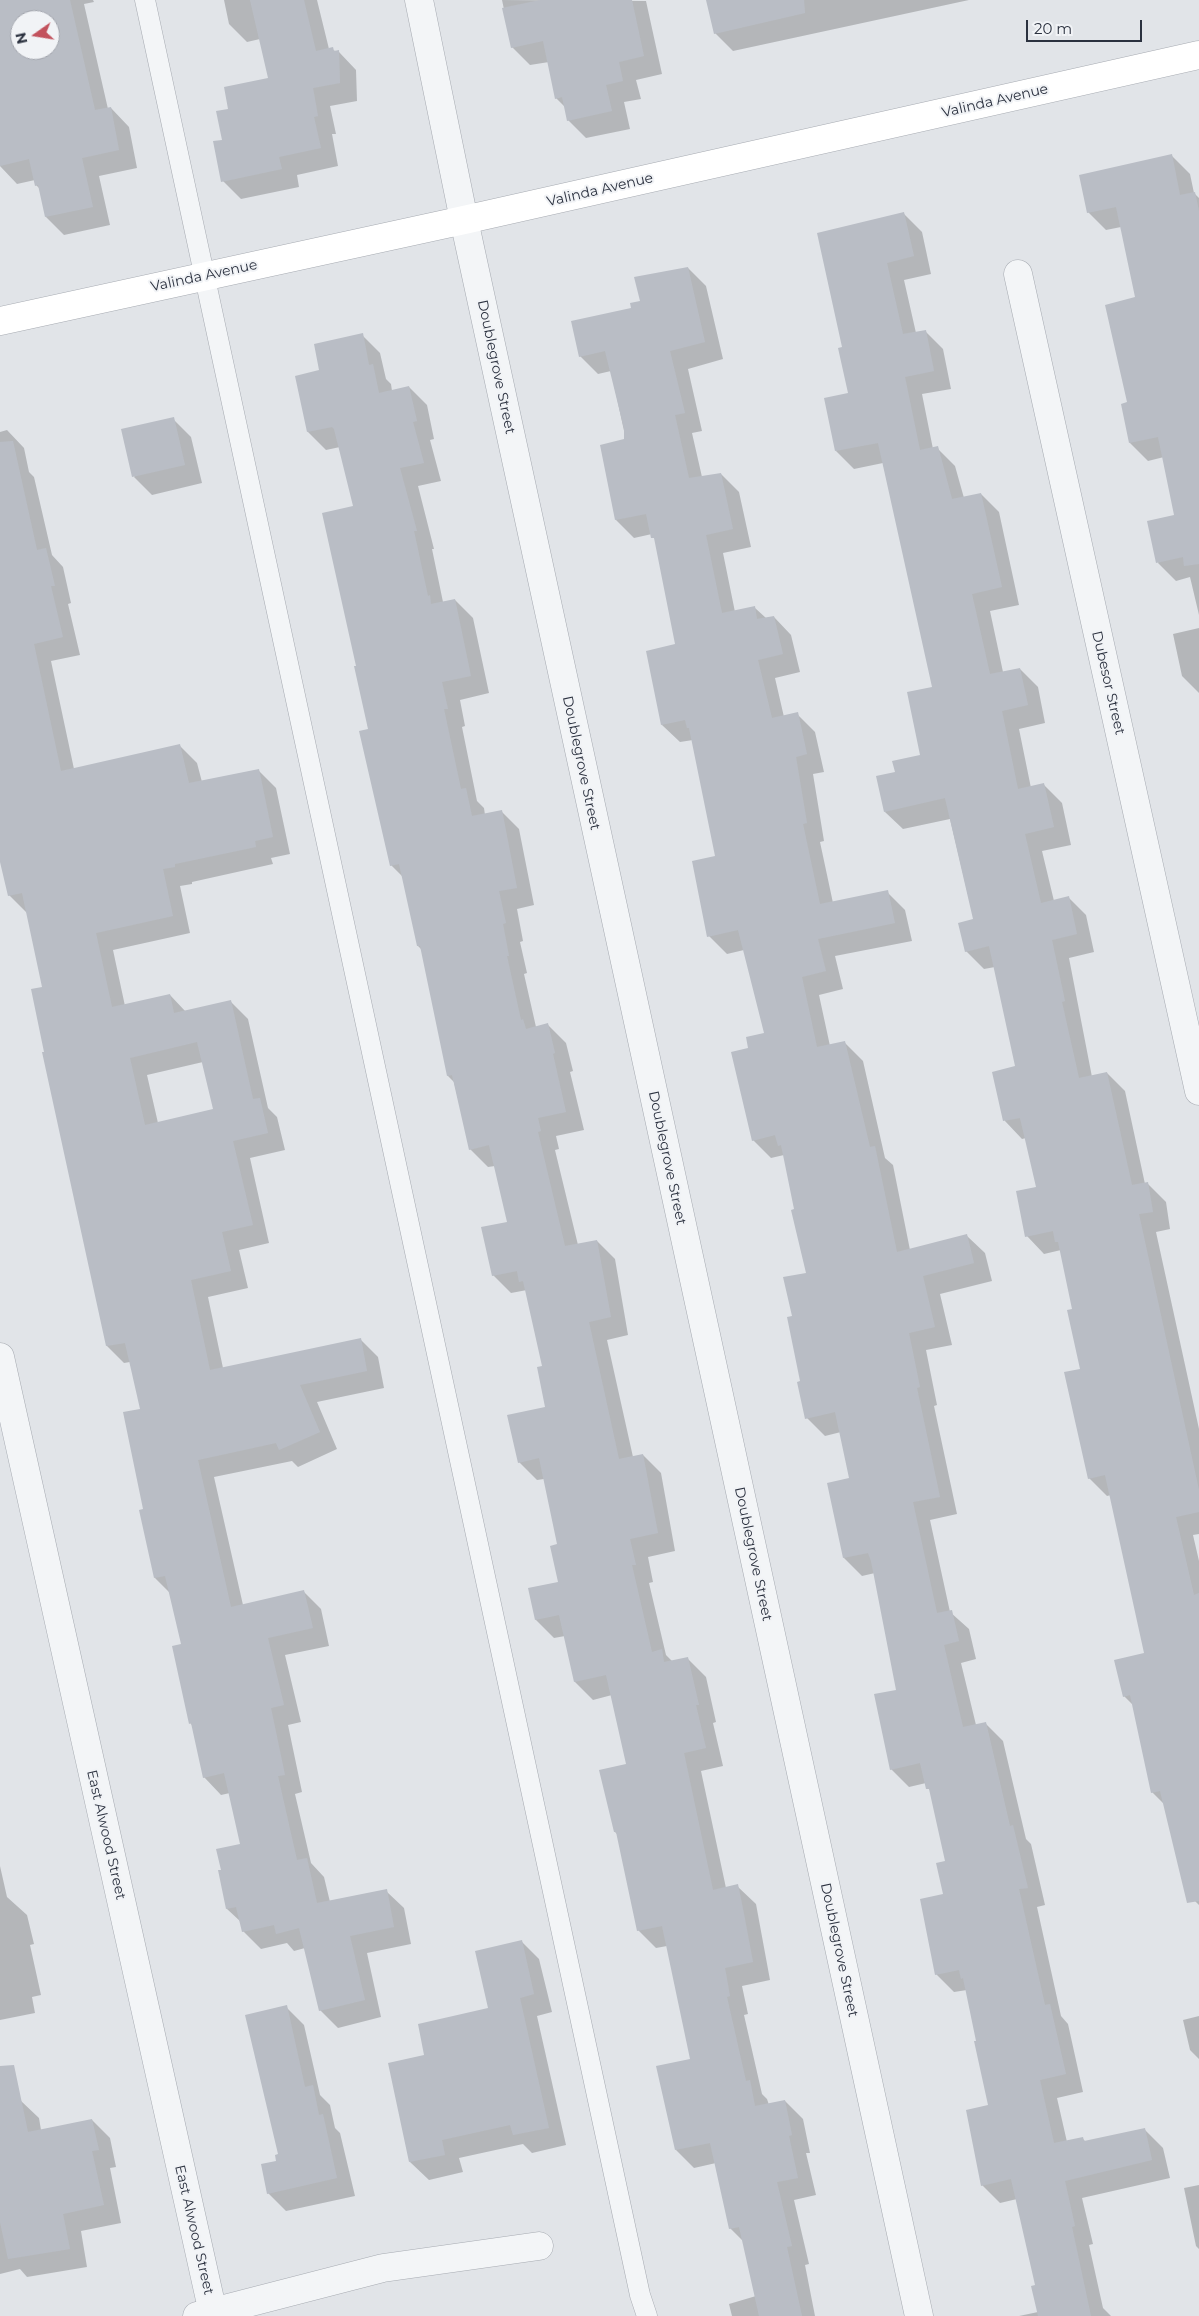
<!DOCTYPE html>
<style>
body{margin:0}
#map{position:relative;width:1199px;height:2316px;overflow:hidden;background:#e1e4e8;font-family:Montserrat,sans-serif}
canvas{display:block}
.north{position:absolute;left:10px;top:10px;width:50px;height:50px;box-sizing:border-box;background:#f1f3f6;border:1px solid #a2a5ad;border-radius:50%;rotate:257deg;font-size:14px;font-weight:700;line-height:20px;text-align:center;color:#2b313f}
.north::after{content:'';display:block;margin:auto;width:18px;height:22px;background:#c2525d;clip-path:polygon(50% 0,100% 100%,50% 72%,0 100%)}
.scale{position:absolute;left:1026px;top:20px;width:116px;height:22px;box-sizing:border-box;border:2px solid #2b313f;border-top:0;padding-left:6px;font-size:15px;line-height:18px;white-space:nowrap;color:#2b313f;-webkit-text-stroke:4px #f1f3f6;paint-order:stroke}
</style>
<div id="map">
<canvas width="1199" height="2316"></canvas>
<div class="north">N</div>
<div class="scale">20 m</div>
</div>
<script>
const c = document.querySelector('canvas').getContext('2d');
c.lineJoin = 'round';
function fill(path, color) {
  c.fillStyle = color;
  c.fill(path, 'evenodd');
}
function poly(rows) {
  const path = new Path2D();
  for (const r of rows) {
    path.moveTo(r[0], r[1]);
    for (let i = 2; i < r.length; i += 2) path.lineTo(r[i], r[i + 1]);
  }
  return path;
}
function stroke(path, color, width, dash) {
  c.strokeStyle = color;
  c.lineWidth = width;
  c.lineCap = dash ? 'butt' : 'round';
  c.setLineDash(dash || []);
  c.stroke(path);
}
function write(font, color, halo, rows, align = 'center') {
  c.font = font + ' Montserrat,sans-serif';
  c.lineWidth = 4;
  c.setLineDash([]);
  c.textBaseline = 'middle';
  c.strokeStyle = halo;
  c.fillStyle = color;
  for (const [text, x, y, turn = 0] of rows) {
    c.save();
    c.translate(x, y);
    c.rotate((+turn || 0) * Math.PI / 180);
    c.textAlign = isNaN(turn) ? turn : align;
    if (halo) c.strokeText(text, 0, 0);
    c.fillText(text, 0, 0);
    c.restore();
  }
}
fill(poly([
 [0,0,93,0,94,2,84,4,108,109,111,108,129,127,137,168,99,176,110,225,64,235,46,217,40,189,36,185,35,180,17,184,0,166],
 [20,20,50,20,50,50,20,50],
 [224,0,317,0,329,49,339,52,356,70,357,101,330,106,336,134,332,134,338,166,297,175,299,187,241,199,223,181,223,141,230,110,269,79,260,39,247,42,229,24],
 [502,0,646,1,662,74,636,80,641,99,624,102,630,129,586,138,568,120,565,107,556,98,549,62,530,65,512,47],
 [708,0,969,0,733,51,715,33],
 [1172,156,1190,174,1194,193,1199,198,1199,615,1190,577,1176,581,1158,563,1175,516,1164,457,1148,461,1130,443,1128,403,1137,298,1121,227,1106,230,1088,212],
 [904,214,922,232,931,274,904,280,916,333,925,331,943,349,951,389,922,394,933,449,937,448,955,466,964,498,981,494,999,512,1019,605,990,611,1003,672,1020,669,1038,687,1045,723,1019,729,1031,788,1044,785,1062,803,1071,845,1042,851,1054,901,1068,897,1086,915,1094,952,1069,958,1092,1077,1107,1073,1125,1091,1145,1184,1148,1184,1166,1202,1170,1229,1156,1232,1199,1429,1199,1534,1193,1535,1199,1561,1199,1905,1186,1892,1165,1805,1152,1792,1134,1706,1124,1696,1145,1654,1111,1495,1107,1496,1089,1478,1081,1370,1073,1310,1061,1250,1044,1254,1027,1236,1037,1188,1026,1138,1022,1139,1005,1121,993,1073,1017,1067,995,967,984,969,966,951,974,920,950,819,903,829,885,812,896,773,922,756,934,688,883,463,854,469,836,451,849,394,843,348],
 [688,268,706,286,723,359,688,369,702,431,692,433,702,477,721,474,739,492,751,547,723,553,735,612,755,608,766,618,774,617,791,635,800,672,775,678,784,717,797,714,815,732,824,772,813,774,824,841,820,842,833,903,887,892,905,910,912,941,835,956,843,989,819,995,830,1046,845,1043,863,1061,885,1158,893,1165,910,1250,967,1236,985,1253,992,1281,940,1294,952,1345,926,1350,937,1405,934,1406,957,1514,930,1520,950,1612,969,1629,976,1659,961,1663,976,1725,985,1723,1003,1741,1026,1839,1031,1844,1045,1905,1037,1907,1061,2016,1068,2024,1083,2092,1057,2098,1067,2142,1082,2138,1086,2142,1145,2130,1163,2148,1170,2178,1082,2198,1093,2244,1089,2245,1103,2308,1111,2316,1019,2316,1038,2312,1036,2286,1017,2199,1000,2203,982,2185,990,2106,967,1990,954,1992,936,1974,947,1862,931,1792,926,1783,909,1787,891,1769,897,1690,875,1573,862,1576,844,1558,851,1479,841,1432,825,1436,807,1418,794,1317,807,1273,784,1155,771,1158,753,1140,749,1049,765,1034,744,950,727,954,709,936,717,856,693,740,680,742,662,725,676,645,657,542,652,534,634,538,616,520,626,440,611,371,598,374,580,356,641,302],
 [362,335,380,353,386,379,391,384,392,391,409,387,427,405,434,439,430,440,441,481,418,486,434,549,432,549,443,602,455,600,473,618,489,693,460,700,465,726,462,727,477,801,484,808,485,815,501,811,519,829,534,905,517,909,523,941,520,942,527,973,524,974,536,1027,548,1025,566,1043,573,1071,570,1072,584,1130,556,1136,559,1149,555,1150,578,1245,597,1241,615,1259,628,1335,607,1340,633,1457,643,1455,661,1473,675,1551,648,1557,653,1582,649,1583,666,1655,673,1662,688,1659,706,1677,716,1722,713,1723,723,1766,701,1771,726,1888,737,1886,756,1904,770,1980,742,1986,748,2014,744,2015,762,2094,767,2099,769,2105,785,2101,803,2119,810,2153,806,2153,816,2195,794,2200,809,2264,805,2265,815,2316,732,2316,729,2304,756,2296,743,2241,730,2228,716,2163,694,2168,676,2150,692,2060,667,1946,656,1948,638,1930,618,1835,615,1832,628,1765,612,1695,593,1700,575,1682,565,1636,554,1638,536,1620,530,1589,559,1583,559,1545,544,1479,537,1480,519,1462,547,1408,543,1367,527,1290,511,1293,493,1275,508,1223,495,1166,488,1167,470,1149,454,1082,448,1076,422,950,418,946,404,878,391,865,358,667,355,507,340,447,326,450,308,432,296,377,321,371],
 [173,419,191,437,202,483,152,495,134,477],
 [7,430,24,448,29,472,34,477,52,555,63,567,71,603,68,604,80,655,51,661,74,769,180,746,197,763,202,782,258,770,276,788,290,854,271,858,273,864,192,882,192,884,180,886,190,933,113,950,125,1006,170,995,186,1012,230,1001,248,1019,268,1108,277,1117,285,1150,250,1158,269,1243,239,1250,248,1288,208,1297,223,1368,360,1339,378,1357,384,1388,317,1402,337,1449,298,1467,292,1461,214,1477,243,1605,303,1591,321,1609,329,1646,285,1655,301,1722,288,1725,302,1792,295,1794,311,1863,324,1877,330,1902,386,1891,404,1908,411,1944,367,1953,381,2017,338,2028,320,2010,305,1948,294,1951,287,1943,261,1949,243,1931,241,1922,227,1909,223,1871,241,1845,230,1793,221,1795,204,1777,193,1726,190,1723,182,1645,170,1593,155,1578,144,1510,141,1410,130,1362,124,1363,107,1346,45,1053,43,988,27,913,9,895,0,856,0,432],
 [203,1062,214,1110,158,1123,147,1075],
 [1199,628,1199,693,1182,676,1173,634],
 [0,1866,7,1897,27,1915,34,1944,30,1945,41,1995,32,1997,35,2013,0,2020],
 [521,1941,539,1959,552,2012,537,2016,566,2145,532,2153,523,2144,459,2158,463,2172,429,2180,410,2162,389,2064,426,2056,489,2009],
 [286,2007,304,2025,320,2095,330,2105,335,2128,340,2133,355,2196,286,2211,268,2193,279,2156],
 [1199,2016,1199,2059,1190,2050,1183,2020],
 [0,2087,20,2100,39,2118,41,2130,92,2120,110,2138,116,2167,110,2168,121,2223,81,2231,87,2267,27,2277,20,2269,0,2274],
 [1199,2185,1199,2249,1196,2246,1184,2188]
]), '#0003');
fill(poly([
 [0,0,70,0,95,110,111,107,119,150,82,158,93,207,45,217,38,185,35,186,29,159,0,166],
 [20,20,50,20,50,50,20,50],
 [250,0,304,0,316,51,333,47,334,51,339,50,340,83,313,88,318,116,314,117,321,148,279,157,282,169,221,182,213,141,222,140,216,111,228,109,224,87,268,78],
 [540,0,632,0,644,56,619,62,623,81,606,85,612,111,567,121,562,97,555,99,543,41,511,48,502,8],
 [706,0,804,0,805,13,714,34],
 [1172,154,1180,195,1195,192,1199,211,1199,564,1184,566,1183,557,1156,563,1147,521,1174,515,1158,437,1129,443,1121,404,1127,402,1105,305,1135,297,1116,207,1087,213,1079,175],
 [904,212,914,256,887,263,903,334,926,330,934,371,905,377,920,450,938,446,952,499,981,493,1002,587,972,594,990,674,1020,668,1028,705,1002,711,1018,789,1044,783,1054,827,1025,834,1041,903,1069,896,1077,934,1052,940,1065,1001,1062,1002,1079,1078,1107,1072,1132,1185,1148,1182,1153,1212,1139,1214,1199,1490,1199,1512,1176,1517,1194,1595,1199,1593,1199,1901,1187,1903,1160,1791,1151,1793,1130,1695,1123,1697,1114,1660,1144,1653,1105,1475,1088,1479,1064,1372,1080,1369,1067,1310,1072,1309,1058,1242,1055,1242,1053,1231,1025,1237,1016,1191,1036,1187,1020,1118,1003,1121,992,1072,1015,1066,989,946,965,952,958,923,973,919,945,798,884,812,876,776,895,772,892,761,920,755,907,692,932,687,878,443,835,451,824,398,848,393,838,348,842,347,817,233],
 [688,267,705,342,670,351,685,413,675,415,689,478,721,473,733,529,706,535,722,613,755,606,757,619,774,616,783,654,758,660,772,718,798,712,807,754,796,757,807,823,803,824,820,904,888,890,895,923,818,939,826,971,802,977,817,1047,845,1041,870,1147,875,1146,897,1252,967,1234,974,1263,923,1276,935,1327,909,1333,920,1387,917,1388,940,1497,913,1502,937,1613,952,1610,959,1641,944,1645,963,1727,986,1722,1010,1826,1013,1825,1028,1888,1019,1889,1045,2005,1050,2004,1066,2074,1040,2080,1054,2143,1083,2137,1084,2141,1145,2128,1152,2160,1065,2181,1075,2226,1072,2227,1091,2316,1038,2316,1031,2286,1035,2285,1011,2179,981,2186,966,2110,988,2105,974,2041,976,2041,963,1978,961,1979,959,1970,935,1975,920,1899,943,1894,936,1863,945,1861,929,1789,926,1789,920,1763,890,1770,874,1694,896,1690,871,1561,868,1553,843,1558,827,1483,849,1478,835,1412,805,1419,797,1382,800,1381,787,1317,792,1316,783,1277,806,1273,791,1210,794,1209,781,1145,778,1146,775,1135,752,1141,731,1052,748,1048,746,1037,764,1033,738,930,707,937,692,861,715,856,689,728,687,728,685,720,661,725,646,651,675,644,654,538,651,538,646,514,615,520,600,445,624,439,624,429,605,351,579,357,571,321,631,308,630,303,640,301,634,277],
 [363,333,369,365,373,364,379,393,409,386,417,421,413,422,424,463,400,468,417,531,414,531,428,596,430,595,431,604,455,599,471,676,442,682,448,709,444,709,461,789,466,788,472,816,502,810,517,888,499,891,506,923,503,924,509,956,507,956,521,1020,523,1019,526,1029,548,1023,555,1053,553,1054,566,1112,538,1118,541,1131,538,1132,565,1246,597,1240,611,1317,589,1322,619,1459,643,1454,658,1533,630,1539,636,1565,632,1565,652,1652,662,1649,664,1662,688,1657,699,1705,696,1705,706,1748,684,1753,713,1890,738,1884,744,1914,753,1962,725,1968,730,1996,727,1997,746,2081,750,2080,755,2106,785,2100,792,2135,789,2136,798,2178,777,2182,792,2246,787,2247,802,2316,759,2316,739,2227,729,2229,710,2143,675,2150,656,2066,690,2059,662,1926,637,1931,616,1832,614,1832,599,1770,626,1764,606,1675,574,1682,559,1615,535,1620,528,1588,558,1582,550,1546,557,1544,539,1458,518,1463,507,1415,545,1407,537,1367,542,1366,523,1281,519,1282,517,1271,492,1276,481,1227,507,1222,489,1145,469,1150,452,1075,447,1076,420,946,417,946,399,864,390,866,359,731,368,729,354,666,356,666,322,513,353,506,334,429,332,427,307,432,295,376,319,370,314,344],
 [174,417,185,465,132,477,121,429],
 [13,441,37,550,46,548,55,586,51,586,63,637,34,644,61,771,180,744,189,783,259,769,273,837,255,841,256,847,175,864,175,867,163,869,173,916,96,933,112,1007,170,994,174,1013,231,1000,253,1099,260,1098,268,1133,233,1141,253,1225,222,1232,231,1271,191,1280,210,1370,361,1338,367,1371,300,1385,320,1432,279,1450,276,1443,198,1460,231,1607,304,1590,313,1628,268,1638,284,1705,271,1708,285,1775,278,1776,297,1860,307,1858,317,1903,387,1889,394,1927,350,1936,365,2000,319,2011,299,1928,276,1934,274,1925,242,1932,236,1907,226,1909,218,1870,221,1870,216,1849,240,1844,224,1773,203,1778,191,1723,189,1724,172,1646,181,1644,165,1576,154,1578,139,1510,143,1509,123,1412,140,1409,125,1343,106,1346,42,1052,44,1052,31,989,42,987,22,893,8,896,0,862,0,442],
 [197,1042,213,1109,145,1125,130,1058],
 [522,1940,534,1994,520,1998,549,2128,513,2135,510,2125,442,2140,445,2155,409,2162,388,2063,424,2055,418,2024,488,2008,475,1951],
 [287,2005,305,2087,313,2085,319,2115,323,2114,337,2178,267,2194,261,2164,276,2161,275,2155,278,2154,245,2015],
 [14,2065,28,2132,92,2119,99,2150,92,2151,104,2205,63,2214,70,2249,8,2259,0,2222,0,2066]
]), '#b9bdc5');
const service = poly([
 [145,0,640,2295,647,2316]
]);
const minor = poly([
 [419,0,464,220,919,2316],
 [1018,274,1199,1091],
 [0,1357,213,2313],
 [197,2316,383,2268,539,2246]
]);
const secondary = poly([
 [0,321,464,220,1199,55]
]);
stroke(service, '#a7abb2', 21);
stroke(minor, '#a7abb2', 29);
stroke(secondary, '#a7abb2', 29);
stroke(service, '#f3f5f7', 20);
stroke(minor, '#f3f5f7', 28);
stroke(secondary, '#fff', 28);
write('14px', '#2b313f', '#f1f3f6', [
 ["Valinda Avenue",995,101,-13],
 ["Valinda Avenue",600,190,-13],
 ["Valinda Avenue",204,276,-12],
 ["Doublegrove Street",496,367,78],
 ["Dubesor Street",1108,683,77],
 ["Doublegrove Street",581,763,78],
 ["Doublegrove Street",667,1158,78],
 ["Doublegrove Street",753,1554,78],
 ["East Alwood Street",106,1835,77],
 ["Doublegrove Street",839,1950,78],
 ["East Alwood Street",194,2230,77]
]);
</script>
